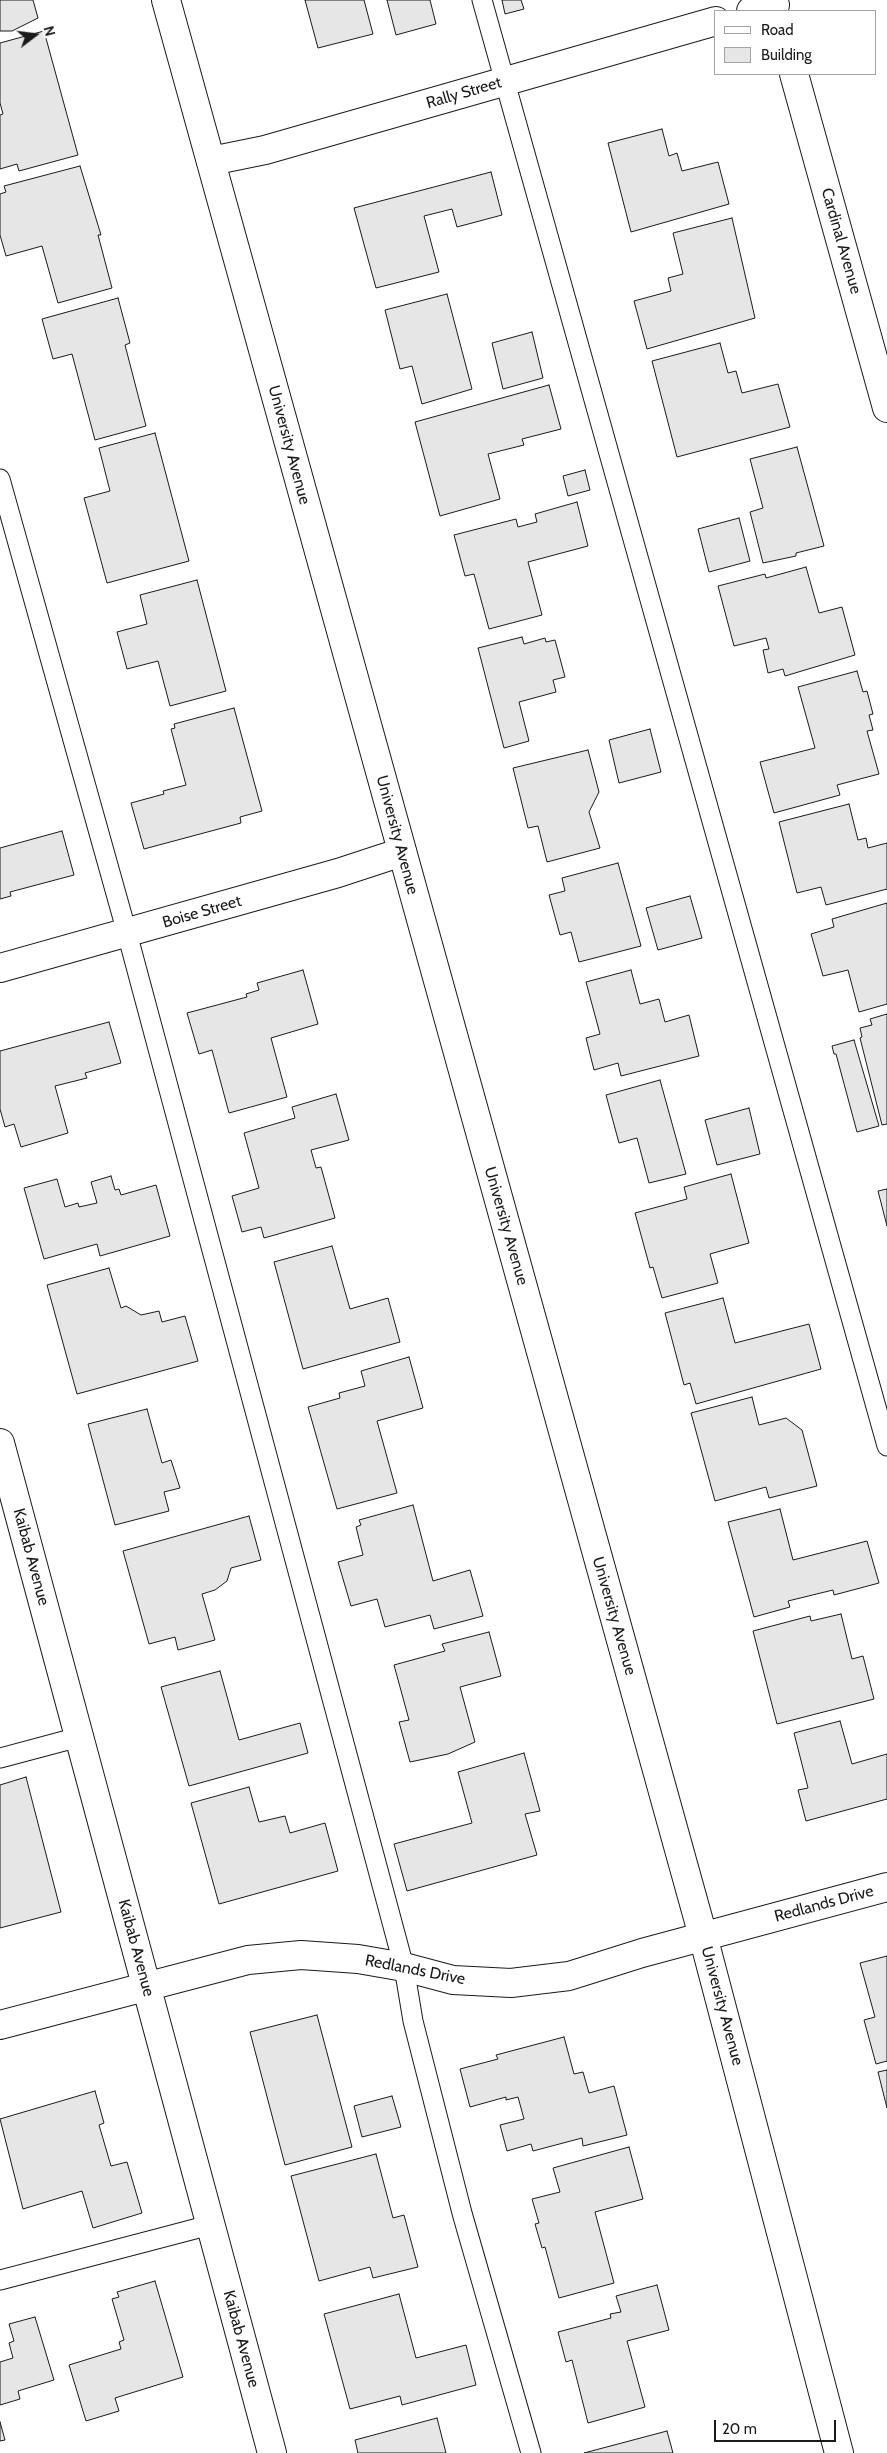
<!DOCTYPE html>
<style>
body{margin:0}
#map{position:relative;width:887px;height:2453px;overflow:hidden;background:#fff;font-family:Cabin,sans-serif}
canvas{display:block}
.legend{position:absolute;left:714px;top:10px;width:162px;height:65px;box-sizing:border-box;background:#fff;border:1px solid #a3a3a3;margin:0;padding:6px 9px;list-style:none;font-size:15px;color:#1a1a1a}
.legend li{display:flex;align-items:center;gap:10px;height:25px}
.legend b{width:25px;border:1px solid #a3a3a3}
.north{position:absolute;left:10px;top:10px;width:50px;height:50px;-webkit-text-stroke:4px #fff;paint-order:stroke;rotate:75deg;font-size:14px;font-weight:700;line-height:20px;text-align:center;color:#1a1a1a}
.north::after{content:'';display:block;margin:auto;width:18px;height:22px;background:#1a1a1a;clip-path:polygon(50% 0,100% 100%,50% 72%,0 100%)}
.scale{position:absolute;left:714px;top:2420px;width:122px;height:22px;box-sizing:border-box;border:2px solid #1a1a1a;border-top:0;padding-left:6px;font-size:15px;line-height:18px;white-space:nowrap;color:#1a1a1a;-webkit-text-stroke:4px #fff;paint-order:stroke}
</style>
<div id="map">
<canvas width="887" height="2453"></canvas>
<ul class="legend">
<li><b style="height:6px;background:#fff"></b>Road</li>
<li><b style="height:14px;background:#e6e6e6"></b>Building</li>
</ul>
<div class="north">N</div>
<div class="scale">20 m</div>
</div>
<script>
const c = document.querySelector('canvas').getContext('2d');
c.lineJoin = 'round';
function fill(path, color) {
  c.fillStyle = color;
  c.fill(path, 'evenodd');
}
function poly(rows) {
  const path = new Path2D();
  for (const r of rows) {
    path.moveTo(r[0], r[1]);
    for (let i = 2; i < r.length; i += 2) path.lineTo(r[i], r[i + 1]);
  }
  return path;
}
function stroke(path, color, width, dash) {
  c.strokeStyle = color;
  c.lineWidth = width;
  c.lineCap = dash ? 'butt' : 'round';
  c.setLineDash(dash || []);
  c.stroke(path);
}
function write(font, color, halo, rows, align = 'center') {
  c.font = font + ' Cabin,sans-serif';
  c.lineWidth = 4;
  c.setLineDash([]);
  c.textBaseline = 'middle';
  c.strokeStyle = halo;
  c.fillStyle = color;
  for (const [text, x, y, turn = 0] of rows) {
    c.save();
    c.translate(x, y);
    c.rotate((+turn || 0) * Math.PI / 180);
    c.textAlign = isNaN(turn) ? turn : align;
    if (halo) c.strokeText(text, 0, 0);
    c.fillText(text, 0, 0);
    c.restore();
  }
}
const building = poly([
 [0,0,33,0,38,18,12,31,0,31,0,0],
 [305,0,364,0,373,34,318,48,305,0],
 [387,0,430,0,436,24,396,35,387,0],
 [502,0,521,0,524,9,505,14,502,0],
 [44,31,78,155,19,171,17,164,0,169,0,115,3,114,0,103,0,43,44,31],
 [662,129,669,156,677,153,682,171,718,162,729,204,631,232,608,143,662,129],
 [80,166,101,235,98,235,112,288,58,303,42,246,6,256,0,235,0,194,6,192,4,186,80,166],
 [491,172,502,215,457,227,452,209,424,216,439,272,376,288,354,208,491,172],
 [732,218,755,318,647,349,634,301,671,291,668,278,683,274,673,233,732,218],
 [447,294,472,389,422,404,412,366,400,369,385,310,447,294],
 [118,298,130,343,125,345,146,426,95,440,72,354,53,359,42,319,118,298],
 [532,332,543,378,503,389,492,343,532,332],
 [720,343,728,373,736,371,742,393,778,384,790,427,677,457,652,361,720,343],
 [549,385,561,429,522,439,524,445,488,454,500,499,440,516,415,422,549,385],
 [155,433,189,561,107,583,84,498,110,491,99,448,155,433],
 [797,447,824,546,796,553,796,556,763,563,750,512,763,508,750,459,797,447],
 [585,470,590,490,568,496,563,476,585,470],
 [577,502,588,546,528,562,542,615,489,629,474,574,465,576,454,535,516,519,518,527,537,522,535,514,577,502],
 [739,518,750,561,709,572,698,529,739,518],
 [806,567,819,613,842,607,855,655,785,676,783,669,768,673,763,650,769,649,766,638,734,646,718,586,765,574,766,578,806,567],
 [197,580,226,691,170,706,158,661,127,669,117,632,147,624,140,595,197,580],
 [522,637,524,644,545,638,546,642,555,640,565,677,553,680,556,692,519,702,529,741,504,748,478,648,522,637],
 [857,671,863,692,867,691,873,714,869,715,873,730,867,731,879,774,837,785,840,795,774,813,760,762,815,748,798,687,857,671],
 [234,708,262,811,240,817,241,823,144,849,131,803,164,794,163,791,186,785,171,729,175,728,174,724,234,708],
 [650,729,661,772,619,783,609,740,650,729],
 [588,750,599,792,589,812,600,848,547,862,538,826,528,828,513,768,588,750],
 [849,804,858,840,866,838,868,848,887,843,887,889,826,905,821,887,797,893,779,822,849,804],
 [62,831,74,875,10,892,11,896,0,899,0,848,62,831],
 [618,863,641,946,579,962,571,932,560,935,549,895,565,891,562,878,618,863],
 [690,896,702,938,658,950,646,908,690,896],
 [887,903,887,1004,859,1012,848,970,823,976,811,934,834,927,832,919,887,903],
 [303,970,318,1024,271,1038,287,1097,229,1113,212,1050,199,1054,187,1013,247,997,246,994,259,990,257,983,303,970],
 [631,970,640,1004,659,999,665,1022,689,1015,699,1056,621,1076,618,1063,594,1070,586,1038,600,1034,586,982,631,970],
 [887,1014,887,1124,882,1125,860,1038,862,1037,860,1028,872,1025,870,1019,887,1014],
 [109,1022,121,1063,85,1073,87,1078,55,1086,68,1133,21,1147,14,1124,5,1127,0,1109,0,1051,109,1022],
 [854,1040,879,1126,857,1132,836,1054,834,1054,832,1046,854,1040],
 [660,1080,686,1174,649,1183,637,1138,619,1143,606,1095,660,1080],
 [336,1094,349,1140,311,1150,316,1168,321,1167,335,1218,264,1238,261,1227,242,1232,232,1196,259,1188,244,1133,295,1118,292,1107,336,1094],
 [749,1108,760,1154,717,1165,705,1120,749,1108],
 [731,1174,749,1243,710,1254,718,1283,662,1298,653,1267,650,1268,635,1213,687,1199,684,1187,731,1174],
 [111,1176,115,1190,119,1189,121,1195,156,1185,170,1236,100,1256,97,1244,44,1259,24,1188,57,1179,65,1207,78,1203,79,1207,97,1203,91,1182,111,1176],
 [887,1189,887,1226,878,1191,887,1189],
 [332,1246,350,1309,388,1298,400,1342,303,1369,274,1262,332,1246],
 [109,1268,121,1308,126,1306,141,1315,159,1311,162,1322,185,1316,198,1361,77,1394,47,1285,109,1268],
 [723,1298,735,1343,809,1324,821,1369,696,1404,690,1383,684,1385,665,1313,723,1298],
 [409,1357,423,1408,377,1421,397,1493,337,1509,308,1407,340,1398,339,1393,365,1386,361,1371,409,1357],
 [752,1397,759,1425,786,1418,802,1430,817,1486,769,1498,766,1487,715,1501,691,1413,752,1397],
 [147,1409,162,1463,171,1460,180,1488,164,1492,169,1511,115,1525,88,1424,147,1409],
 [413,1505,433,1581,470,1570,483,1616,434,1629,430,1615,385,1627,377,1599,351,1606,338,1562,363,1555,356,1527,361,1525,359,1520,413,1505],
 [780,1509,793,1560,867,1541,879,1583,834,1595,833,1590,788,1601,790,1607,754,1617,728,1522,780,1509],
 [249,1516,261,1560,231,1568,227,1581,215,1590,202,1594,215,1640,178,1650,175,1637,149,1644,123,1551,249,1516],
 [841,1614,852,1659,863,1656,874,1699,777,1724,753,1631,810,1616,811,1621,841,1614],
 [489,1632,501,1676,460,1687,475,1742,448,1754,410,1762,399,1722,409,1720,394,1665,445,1651,442,1644,489,1632],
 [220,1671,239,1740,300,1723,308,1753,189,1786,161,1687,220,1671],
 [840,1721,852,1764,887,1754,887,1799,806,1821,798,1790,808,1788,794,1733,840,1721],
 [524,1753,540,1811,525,1814,537,1855,407,1891,394,1844,472,1823,458,1772,524,1753],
 [26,1777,61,1912,0,1928,0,1785,26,1777],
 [249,1787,259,1822,285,1816,290,1833,325,1823,338,1871,219,1904,191,1803,249,1787],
 [887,1956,887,2061,876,2064,864,2020,875,2017,860,1963,887,1956],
 [317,2015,352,2147,285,2165,250,2032,317,2015],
 [564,2037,574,2074,583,2072,589,2093,614,2086,627,2135,583,2146,582,2138,533,2151,531,2144,507,2151,500,2125,524,2119,518,2097,506,2100,506,2097,470,2107,460,2069,498,2059,496,2055,564,2037],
 [887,2070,887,2108,878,2072,887,2070],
 [95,2091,104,2123,99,2125,111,2166,127,2162,142,2213,93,2228,82,2191,23,2209,0,2119,95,2091],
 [392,2096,401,2127,362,2137,354,2106,392,2096],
 [629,2147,643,2199,595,2212,614,2283,559,2298,545,2247,542,2248,535,2224,539,2223,532,2199,560,2192,553,2168,629,2147],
 [376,2154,393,2218,404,2215,418,2267,373,2278,370,2267,319,2281,291,2176,376,2154],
 [155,2281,183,2377,115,2398,119,2411,86,2421,69,2365,121,2349,119,2342,124,2340,112,2299,119,2297,117,2292,155,2281],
 [657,2285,669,2330,627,2341,645,2407,588,2423,572,2360,566,2362,558,2332,611,2318,610,2314,621,2312,616,2296,657,2285],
 [399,2294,416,2358,466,2345,476,2385,402,2405,400,2396,350,2409,324,2314,399,2294],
 [35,2317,54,2380,18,2391,20,2399,0,2405,0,2362,13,2358,9,2343,14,2341,9,2324,35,2317],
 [437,2418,446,2453,358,2453,355,2440,437,2418],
 [0,2422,5,2440,0,2441,0,2422],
 [667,2431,673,2453,584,2453,667,2431]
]);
fill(building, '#e6e6e6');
stroke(building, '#1a1a1a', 1);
const service = poly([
 [482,0,887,1446],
 [0,479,127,933,404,1967,413,2021,462,2213,531,2453],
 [0,1758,79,1737],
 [0,2280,210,2225]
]);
const minor = poly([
 [751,11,775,5],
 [794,74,887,408],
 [211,161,265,150,716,21],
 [0,968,338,873,402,852],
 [0,1443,272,2453],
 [0,2025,248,1960,301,1955,358,1959,404,1967,453,1980,511,1983,569,1976,642,1953,887,1887]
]);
const tertiary = poly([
 [166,0,703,1936,839,2453]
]);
stroke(service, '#1a1a1a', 21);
stroke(minor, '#1a1a1a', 30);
stroke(tertiary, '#1a1a1a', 30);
stroke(service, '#fff', 19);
stroke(minor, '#fff', 28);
stroke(tertiary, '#fff', 28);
write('16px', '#1a1a1a', '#fff', [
 ["Rally Street",464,93,-16],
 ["Cardinal Avenue",841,241,74],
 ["University Avenue",289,445,75],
 ["University Avenue",397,835,75],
 ["Boise Street",202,912,-16],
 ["University Avenue",506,1226,74],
 ["Kaibab Avenue",31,1557,75],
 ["University Avenue",614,1616,74],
 ["Redlands Drive",824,1904,-15],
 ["Kaibab Avenue",136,1948,75],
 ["Redlands Drive",415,1970,11],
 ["University Avenue",722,2006,75],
 ["Kaibab Avenue",241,2339,75]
]);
</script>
